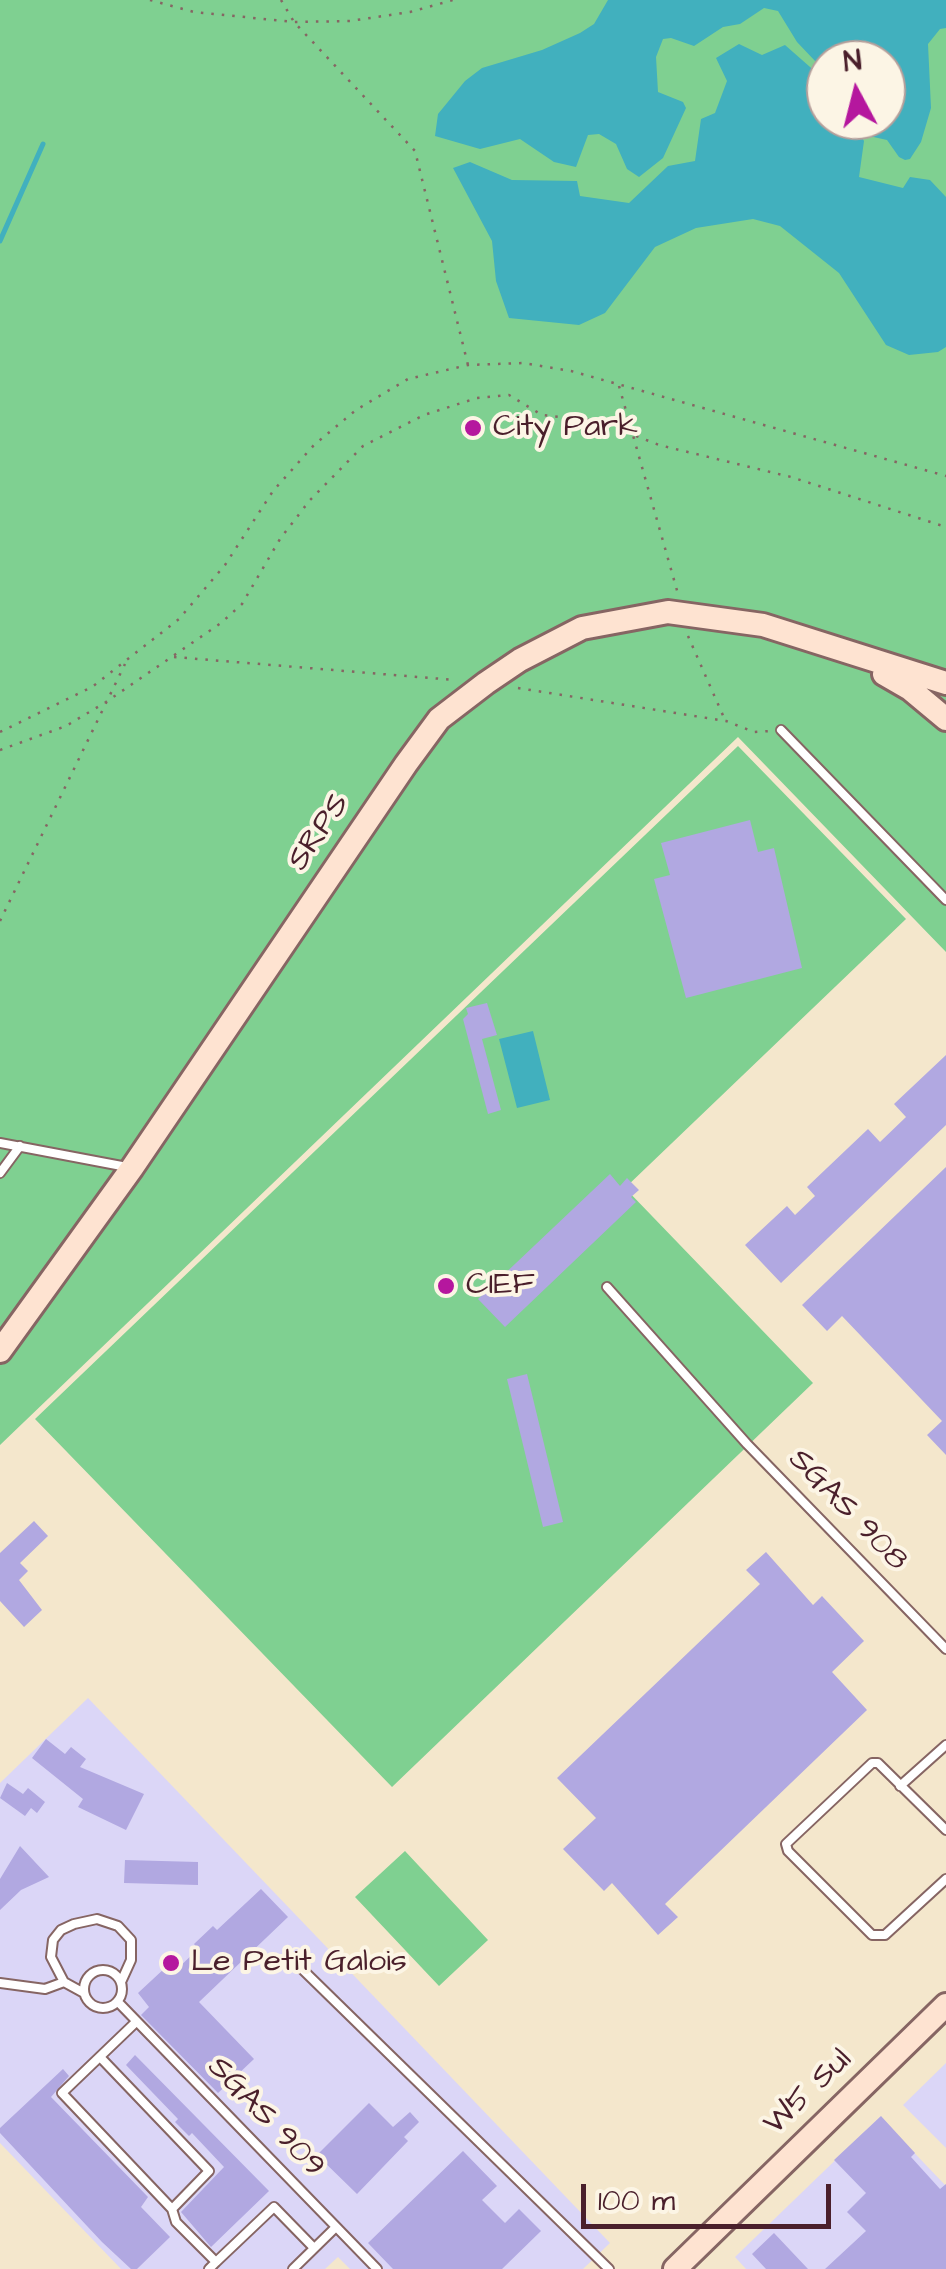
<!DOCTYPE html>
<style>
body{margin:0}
#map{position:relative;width:946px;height:2269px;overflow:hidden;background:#f4e7cc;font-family:"Architects Daughter",sans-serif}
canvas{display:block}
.north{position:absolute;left:806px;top:40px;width:100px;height:100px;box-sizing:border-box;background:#fcf5e5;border:2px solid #b59f9b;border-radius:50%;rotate:353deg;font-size:28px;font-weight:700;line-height:40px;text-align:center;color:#4a1f2b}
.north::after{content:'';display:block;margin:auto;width:35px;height:45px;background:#b5179e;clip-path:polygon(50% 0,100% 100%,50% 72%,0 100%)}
.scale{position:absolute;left:581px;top:2184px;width:250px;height:45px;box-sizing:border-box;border:5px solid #4a1f2b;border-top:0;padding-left:12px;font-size:30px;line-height:35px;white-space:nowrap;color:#4a1f2b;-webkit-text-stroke:8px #fcf5e5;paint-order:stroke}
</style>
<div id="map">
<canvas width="946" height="2269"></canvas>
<div class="north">N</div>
<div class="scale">100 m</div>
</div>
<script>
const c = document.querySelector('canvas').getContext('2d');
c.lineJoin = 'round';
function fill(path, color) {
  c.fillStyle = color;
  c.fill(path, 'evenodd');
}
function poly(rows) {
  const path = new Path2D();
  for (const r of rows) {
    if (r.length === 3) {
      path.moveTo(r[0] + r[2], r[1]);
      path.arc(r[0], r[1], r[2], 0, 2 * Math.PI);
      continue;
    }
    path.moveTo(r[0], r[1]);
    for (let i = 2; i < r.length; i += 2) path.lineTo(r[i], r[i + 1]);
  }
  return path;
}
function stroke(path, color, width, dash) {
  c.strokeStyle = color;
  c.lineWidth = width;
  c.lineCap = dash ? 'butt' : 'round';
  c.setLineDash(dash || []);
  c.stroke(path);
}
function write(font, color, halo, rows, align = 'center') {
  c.font = font + ' "Architects Daughter",sans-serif';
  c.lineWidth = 8;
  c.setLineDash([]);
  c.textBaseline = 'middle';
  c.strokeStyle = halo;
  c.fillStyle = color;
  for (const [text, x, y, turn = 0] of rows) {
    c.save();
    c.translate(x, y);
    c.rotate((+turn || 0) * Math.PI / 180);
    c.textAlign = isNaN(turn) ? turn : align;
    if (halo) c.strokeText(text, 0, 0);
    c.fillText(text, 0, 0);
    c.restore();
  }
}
fill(poly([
 [88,1698,610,2243,583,2269,350,2269,338,2257,325,2269,121,2269,0,2143,0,1783],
 [946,2063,946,2148,903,2105],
 [880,2117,946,2186,899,2269,746,2269,735,2257]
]), '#dbd6f7');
fill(poly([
 [0,0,946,0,946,952,738,737,0,1445],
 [826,60,886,60,886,120,826,120],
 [738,746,906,919,625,1188,813,1383,392,1787,35,1419],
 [405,1851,488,1940,439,1986,355,1897]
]), '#7fd091');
fill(poly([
 [608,0,946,0,946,28,940,29,928,44,931,108,921,142,910,159,905,160,899,157,887,140,869,136,864,129,862,120,886,120,886,60,816,62,797,42,778,11,764,8,740,24,723,27,694,46,671,38,663,39,656,57,658,92,683,102,686,108,663,158,639,177,627,169,616,144,599,134,588,135,576,167,554,162,520,139,480,149,435,136,438,114,465,81,482,68,542,50,580,33,594,24],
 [739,44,762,55,785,45,818,74,814,104,826,109,826,120,851,120,864,141,859,177,903,188,910,177,930,180,946,197,946,347,938,352,909,355,886,345,839,273,780,226,753,219,696,228,655,247,605,313,579,325,509,318,496,281,492,241,453,168,470,162,512,180,577,181,580,196,629,203,668,166,695,161,701,119,715,113,727,81,716,58],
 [533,1031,550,1100,517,1108,499,1039]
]), '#41b0be');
stroke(poly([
 [0,241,43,144]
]), '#41b0be', 5);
fill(poly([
 [750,820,758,852,774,848,802,968,686,998,654,879,670,875,661,843],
 [487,1003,497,1035,482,1039,501,1110,488,1114,463,1019,468,1014,466,1008],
 [946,1055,946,1125,781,1283,745,1245,787,1206,795,1215,815,1196,807,1187,868,1129,880,1142,906,1117,894,1104],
 [946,1167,946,1455,927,1435,942,1421,842,1316,827,1331,802,1305],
 [610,1174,620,1186,627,1178,639,1190,631,1197,636,1202,505,1327,478,1299],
 [527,1374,563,1522,543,1527,507,1379],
 [34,1521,48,1536,20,1563,28,1571,19,1580,42,1610,24,1627,0,1601,0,1553],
 [766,1552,813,1605,822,1596,864,1641,832,1672,867,1710,665,1904,678,1917,658,1935,612,1883,604,1891,563,1849,596,1818,557,1778,760,1584,746,1570],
 [46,1739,65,1754,71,1747,86,1759,80,1767,144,1794,126,1830,78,1807,83,1799,32,1758],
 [7,1783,23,1794,28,1788,45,1802,37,1813,31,1808,25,1816,0,1798],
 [20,1846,49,1877,21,1890,0,1910,0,1879],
 [125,1860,198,1862,198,1885,124,1883],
 [261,1889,288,1917,199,2002,254,2059,218,2093,141,2015,149,2007,138,1993,166,1967,172,1974,198,1949,194,1944,213,1926,217,1930],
 [135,2055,269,2191,211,2247,181,2212,224,2167,192,2133,189,2136,175,2122,178,2119,126,2065],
 [63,2069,69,2076,51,2097,148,2197,141,2207,170,2237,137,2269,131,2269,102,2242,0,2133,0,2128],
 [369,2103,393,2127,410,2112,419,2122,404,2137,408,2141,357,2194,317,2155],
 [881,2116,915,2153,911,2157,940,2189,946,2184,946,2269,825,2269,866,2231,847,2212,866,2193,834,2160],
 [463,2151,497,2186,482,2200,505,2223,519,2209,541,2231,502,2269,393,2269,368,2243],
 [774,2233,808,2269,766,2269,752,2254]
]), '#b1a8e1');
const service = poly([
 [781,730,946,900],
 [0,1143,127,1167],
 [0,1173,20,1146],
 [607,1287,747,1444,946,1649],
 [900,1786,946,1745],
 [946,1830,878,1763,872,1763,786,1844,788,1851,872,1935,885,1935,946,1879],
 [103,1989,19],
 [303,1970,609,2269],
 [0,1983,45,1989,64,1982],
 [84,1993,64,1982,51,1957,53,1940,61,1930,74,1924,97,1919,118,1926,131,1940,131,1960,121,1982],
 [118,2002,377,2269],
 [136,2022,62,2093,172,2209,176,2222,216,2262,209,2269],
 [100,2057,209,2171,172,2209],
 [216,2262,274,2207,314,2248],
 [293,2269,336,2227]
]);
const secondary = poly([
 [884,674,910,689,946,719],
 [0,1351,132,1168,406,764,439,719,486,683,520,660,582,628,668,612,763,625,946,683],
 [675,2269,946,2005]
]);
stroke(service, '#866563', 12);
stroke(secondary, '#866563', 28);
stroke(poly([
 [150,0,194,12,294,22,350,21,410,12,453,0],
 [281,0,294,22,415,151,468,365],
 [619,386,678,594],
 [688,636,725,720],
 [174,657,455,680],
 [518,688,726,721,754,732,770,731],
 [0,732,92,687,179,619,225,565,273,491,314,445,356,410,408,379,468,365,523,363,571,371,946,476],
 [0,750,66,726,106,702,221,623,242,604,280,539,310,500,363,446,424,415,477,398,509,395,542,415,598,421,659,445,791,477,946,527],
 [0,921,125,664]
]), '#866563', 2.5, [2.5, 8]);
stroke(service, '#fff', 8);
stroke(secondary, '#fee3d1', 22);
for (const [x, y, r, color] of [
 [473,428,10,"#b5179e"],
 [446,1286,10,"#b5179e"],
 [171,1963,10,"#b5179e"]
]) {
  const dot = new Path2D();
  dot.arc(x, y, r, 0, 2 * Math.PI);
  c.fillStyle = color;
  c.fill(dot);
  stroke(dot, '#fcf5e5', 4);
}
write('32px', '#4a1f2b', '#fcf5e5', [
 ["City Park",493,428],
 ["CIEF",466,1286],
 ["Le Petit Galois",191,1963]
], 'left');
write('32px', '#4a1f2b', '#fcf5e5', [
 ["SRPS",320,833,-56],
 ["SGAS 908",847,1511,46],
 ["W5 Sul",809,2093,-44],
 ["SGAS 909",265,2118,46]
]);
</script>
